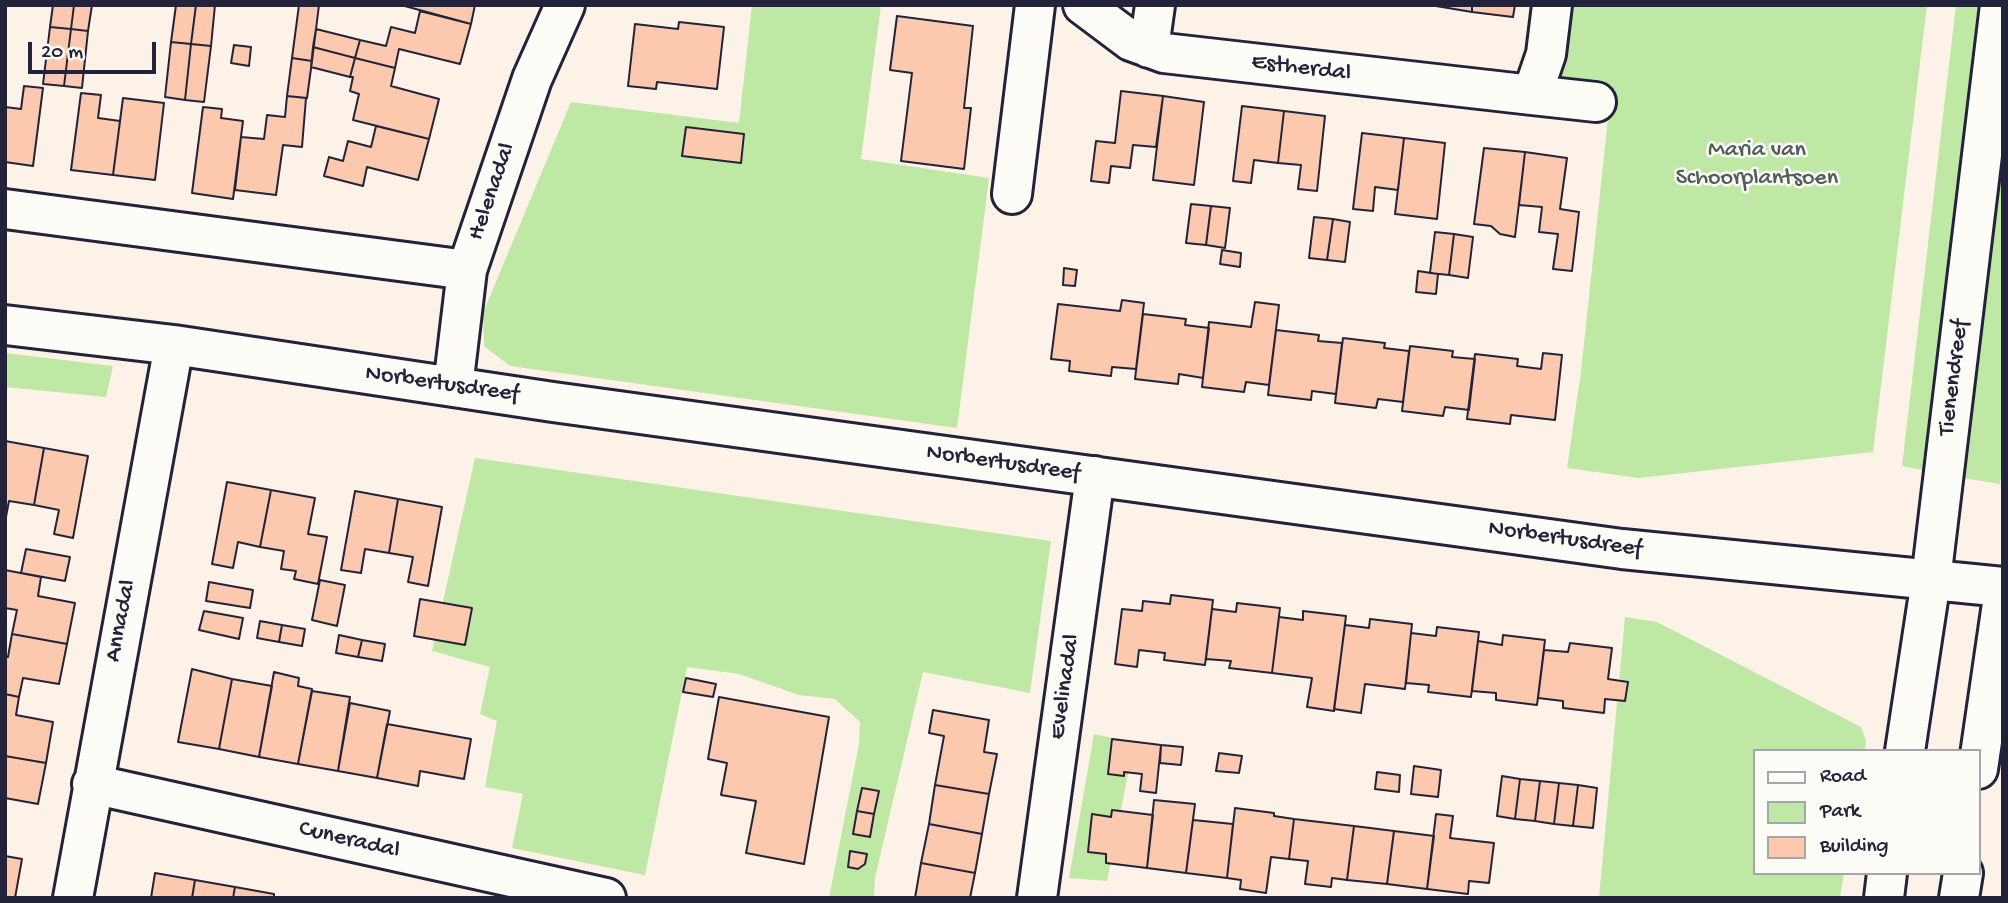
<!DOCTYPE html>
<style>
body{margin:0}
#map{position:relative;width:2008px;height:903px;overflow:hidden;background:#fdf2e8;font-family:"Gochi Hand",sans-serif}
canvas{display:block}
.frame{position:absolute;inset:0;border:7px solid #22223b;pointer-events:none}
.legend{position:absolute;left:1753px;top:749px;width:228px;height:126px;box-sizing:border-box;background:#fdfcf7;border:2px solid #a5a5ac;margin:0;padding:9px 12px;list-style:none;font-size:21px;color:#22223b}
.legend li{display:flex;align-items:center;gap:14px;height:35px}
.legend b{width:35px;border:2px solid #a5a5ac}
.scale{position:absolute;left:28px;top:42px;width:128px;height:32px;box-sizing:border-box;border:4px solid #22223b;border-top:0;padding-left:9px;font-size:21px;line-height:24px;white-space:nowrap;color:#22223b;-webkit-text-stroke:5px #fdfcf7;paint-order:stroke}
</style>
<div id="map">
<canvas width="2008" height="903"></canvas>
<div class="frame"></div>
<ul class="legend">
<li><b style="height:9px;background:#fdfcf7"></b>Road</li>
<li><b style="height:19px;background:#bfe8a4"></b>Park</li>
<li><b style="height:19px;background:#fdc9ae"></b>Building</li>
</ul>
<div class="scale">20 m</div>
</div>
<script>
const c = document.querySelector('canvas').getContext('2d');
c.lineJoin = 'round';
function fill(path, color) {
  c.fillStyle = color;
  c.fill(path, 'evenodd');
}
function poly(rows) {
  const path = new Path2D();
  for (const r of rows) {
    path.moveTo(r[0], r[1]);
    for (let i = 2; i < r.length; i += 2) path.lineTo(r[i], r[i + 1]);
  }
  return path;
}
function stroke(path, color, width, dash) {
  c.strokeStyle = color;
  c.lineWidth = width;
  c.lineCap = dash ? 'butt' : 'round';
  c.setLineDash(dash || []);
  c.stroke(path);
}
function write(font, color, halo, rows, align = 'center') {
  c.font = font + ' "Gochi Hand",sans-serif';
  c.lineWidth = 5;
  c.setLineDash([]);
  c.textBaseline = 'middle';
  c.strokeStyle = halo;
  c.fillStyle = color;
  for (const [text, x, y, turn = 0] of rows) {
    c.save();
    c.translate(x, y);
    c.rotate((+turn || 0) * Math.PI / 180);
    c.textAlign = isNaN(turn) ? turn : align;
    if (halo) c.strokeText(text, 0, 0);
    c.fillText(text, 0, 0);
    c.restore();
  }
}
fill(poly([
 [752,5,881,5,861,159,989,178,957,428,510,366,484,346,483,313,571,102,739,123],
 [1567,5,1927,5,1873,452,1639,478,1567,468,1581,372,1611,90,1558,83],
 [1956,5,1990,5,1933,472,1902,466],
 [2003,115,2003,462,2000,484,1958,477],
 [5,353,113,366,106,397,5,387],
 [475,458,1051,541,1030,693,923,672,875,878,874,898,829,898,859,744,860,722,835,699,799,695,739,674,687,667,645,875,512,848,523,794,485,787,497,721,480,714,490,667,432,651],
 [1625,617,1657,622,1861,727,1866,741,1865,751,1754,751,1754,873,1844,873,1840,898,1599,898],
 [1094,734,1134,743,1107,881,1069,878]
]), '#bfe8a4');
const building = poly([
 [53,5,74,5,71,29,50,27,53,5],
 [74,5,92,5,88,31,71,29,74,5],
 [176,5,196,5,191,44,171,42,176,5],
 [196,5,215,5,211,46,191,44,196,5],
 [299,5,319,5,312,61,292,58,299,5],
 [401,5,475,5,471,24,401,5],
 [1430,5,1472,5,1472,12,1430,5],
 [1472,5,1515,5,1513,17,1472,12,1472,5],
 [420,11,471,24,460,64,399,49,395,68,355,58,360,40,386,46,391,27,415,33,420,11],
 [897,16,973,26,964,108,971,108,964,169,901,161,912,73,890,70,897,16],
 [679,22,724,27,717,89,657,82,656,89,628,86,635,24,678,29,679,22],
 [50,27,71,29,64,86,43,84,50,27],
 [71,29,88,31,82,88,64,86,71,29],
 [316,29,360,40,355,58,313,47,316,29],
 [171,42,191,44,185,100,165,97,171,42],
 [191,44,211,46,204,102,185,100,191,44],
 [234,45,251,47,249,66,231,63,234,45],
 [313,47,355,58,350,77,311,67,313,47],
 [292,58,312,61,307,98,287,96,292,58],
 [355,58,395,68,391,86,439,99,429,139,353,120,359,94,350,91,353,77,350,77,355,58],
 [24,86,43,88,33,166,5,162,5,107,21,109,24,86],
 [1121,91,1163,96,1156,147,1133,145,1130,168,1111,166,1109,183,1091,181,1096,141,1115,143,1121,91],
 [81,93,101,95,98,118,120,121,113,175,71,170,81,93],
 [287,96,306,98,302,147,283,145,276,195,235,190,241,137,264,139,267,115,285,117,287,96],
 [1163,96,1204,102,1194,185,1153,180,1163,96],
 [123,98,164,103,155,180,113,175,123,98],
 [1242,106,1284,111,1278,163,1254,160,1251,183,1233,181,1242,106],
 [203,107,222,109,221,118,243,121,233,199,192,193,203,107],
 [1284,111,1325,116,1317,191,1298,189,1301,165,1278,163,1284,111],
 [376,126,429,139,418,180,367,167,363,186,324,176,329,157,343,161,348,141,371,147,376,126],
 [686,127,744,134,741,163,682,156,686,127],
 [1362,133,1404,138,1398,190,1375,187,1373,211,1353,209,1362,133],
 [1404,138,1445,143,1437,219,1395,214,1404,138],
 [1484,148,1525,152,1515,237,1500,234,1491,226,1474,224,1484,148],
 [1525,152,1567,158,1560,209,1579,212,1572,271,1553,269,1558,234,1539,232,1542,207,1519,205,1525,152],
 [1191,204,1211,206,1206,245,1186,243,1191,204],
 [1211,206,1230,208,1225,248,1206,245,1211,206],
 [1314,217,1333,219,1327,260,1309,258,1314,217],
 [1333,219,1350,222,1345,262,1327,260,1333,219],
 [1435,232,1454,234,1449,275,1430,273,1435,232],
 [1454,234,1473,237,1468,278,1449,275,1454,234],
 [1222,250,1241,253,1240,267,1220,264,1222,250],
 [1064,268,1077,270,1075,286,1063,285,1064,268],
 [1418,271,1438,274,1436,294,1416,292,1418,271],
 [1122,300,1144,303,1136,369,1112,367,1111,376,1069,371,1070,361,1051,359,1058,304,1120,311,1122,300],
 [1255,302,1279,305,1269,385,1246,382,1244,392,1202,387,1209,322,1251,327,1255,302],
 [1143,314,1186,319,1185,325,1209,328,1203,378,1179,374,1178,384,1135,379,1143,314],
 [1276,330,1319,335,1318,341,1342,343,1336,394,1312,391,1311,400,1268,395,1276,330],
 [1343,338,1385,343,1384,348,1409,351,1403,402,1378,399,1376,408,1335,403,1343,338],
 [1410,346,1453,351,1452,357,1475,359,1469,410,1445,407,1443,416,1402,411,1410,346],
 [1543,353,1562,355,1555,420,1511,415,1510,424,1467,419,1475,354,1518,359,1517,366,1541,369,1543,353],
 [5,441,44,448,34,505,9,501,5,522,5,441],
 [44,448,88,456,73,538,54,534,59,510,34,505,44,448],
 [227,482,271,490,260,547,238,542,233,568,212,564,227,482],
 [271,490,315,498,308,534,327,537,318,584,294,579,296,571,281,569,284,551,260,547,271,490],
 [355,491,398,499,389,553,365,549,361,573,341,570,355,491],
 [398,499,442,507,428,586,408,582,413,557,389,553,398,499],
 [26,549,70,557,65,581,21,573,26,549],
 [5,570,41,577,38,596,75,603,67,644,12,634,17,610,5,608,5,570],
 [320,580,345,585,337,626,312,620,320,580],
 [209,582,253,590,250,608,206,601,209,582],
 [1171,595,1213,600,1205,665,1164,660,1165,653,1139,650,1137,667,1115,664,1122,609,1142,611,1143,601,1170,604,1171,595],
 [420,599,472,608,465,645,414,636,420,599],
 [1237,603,1280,608,1272,673,1229,668,1231,661,1206,659,1212,609,1236,612,1237,603],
 [204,611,243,618,239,639,199,630,204,611],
 [1303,611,1346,616,1334,711,1307,707,1312,678,1272,673,1279,617,1303,620,1303,611],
 [1370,619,1412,624,1405,689,1365,684,1361,713,1334,709,1345,625,1369,628,1370,619],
 [260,621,282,625,279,642,257,638,260,621],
 [282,625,305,629,302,646,279,642,282,625],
 [1437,627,1479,632,1471,697,1428,692,1429,685,1406,683,1411,633,1436,636,1437,627],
 [12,634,67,644,59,684,23,678,19,697,5,694,5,657,8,657,12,634],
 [339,635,362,640,358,657,336,653,339,635],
 [1503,635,1545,640,1537,705,1496,700,1496,693,1472,691,1478,641,1502,645,1503,635],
 [362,640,385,644,382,661,358,657,362,640],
 [1570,643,1612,648,1608,679,1628,682,1625,701,1605,699,1604,713,1563,708,1563,701,1538,698,1544,650,1568,652,1570,643],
 [192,669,232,679,219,749,178,742,192,669],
 [274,672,299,678,298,686,312,689,298,764,259,757,274,672],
 [686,678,716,684,713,697,683,692,686,678],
 [232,679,272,686,259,757,219,749,232,679],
 [312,691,350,697,338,771,298,764,312,691],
 [5,694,19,697,16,715,53,722,46,763,5,756,5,694],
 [719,697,829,717,804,864,746,853,756,801,721,795,727,763,708,759,719,697],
 [350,703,390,711,377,778,338,771,350,703],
 [933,710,989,720,984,752,997,754,989,794,935,785,944,736,929,733,933,710],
 [387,724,471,739,464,779,420,771,418,786,377,778,387,724],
 [1112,739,1161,745,1156,793,1140,791,1142,774,1124,772,1124,776,1108,774,1112,739],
 [1161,745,1183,747,1181,765,1160,763,1161,745],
 [1219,753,1242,756,1239,773,1216,771,1219,753],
 [5,756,46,763,38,804,5,798,5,756],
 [1414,766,1441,770,1438,797,1411,794,1414,766],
 [1377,772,1400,775,1399,792,1375,789,1377,772],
 [1502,776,1520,779,1515,819,1497,816,1502,776],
 [1520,779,1540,781,1535,821,1515,819,1520,779],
 [1540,781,1559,783,1554,824,1535,821,1540,781],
 [1559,783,1578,785,1573,826,1554,824,1559,783],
 [935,785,989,794,982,834,929,824,935,785],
 [1578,785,1597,788,1593,828,1573,826,1578,785],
 [862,788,879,791,874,814,857,811,862,788],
 [1154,800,1195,804,1186,873,1147,868,1154,800],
 [1235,808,1274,813,1274,816,1294,819,1289,859,1271,857,1266,893,1240,889,1241,880,1227,878,1235,808],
 [1112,810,1153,815,1147,868,1106,863,1106,854,1088,852,1092,814,1111,817,1112,810],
 [857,811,874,814,870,837,853,834,857,811],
 [1436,814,1453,816,1450,838,1494,843,1489,883,1469,881,1468,894,1427,889,1436,814],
 [1294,819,1354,826,1347,880,1332,878,1331,887,1305,884,1308,861,1289,859,1294,819],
 [1193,820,1233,824,1227,878,1186,873,1193,820],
 [929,824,982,834,975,873,921,863,929,824],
 [1354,826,1394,831,1387,884,1347,880,1354,826],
 [1394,831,1434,836,1427,889,1387,884,1394,831],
 [850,851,867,854,865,864,858,869,848,867,850,851],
 [5,856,22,859,15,898,5,898,5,856],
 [921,863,975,873,970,898,915,898,921,863],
 [155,873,195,880,192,898,151,898,155,873],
 [195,880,235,887,233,898,192,898,195,880],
 [235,887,274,894,274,898,233,898,235,887]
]);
fill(building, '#fdc9ae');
stroke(building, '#22223b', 2);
const minor = poly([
 [1083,5,1131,41,1164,53,1532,95,1546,54,1552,5],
 [1149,48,1155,5],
 [1532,95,1596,102],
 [1012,194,1035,5],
 [5,209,467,270],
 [5,325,174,345,553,402,1622,549,2003,587],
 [453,387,467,270,532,79,565,5],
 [1905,751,1931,580,2000,5],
 [1978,769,2003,597],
 [92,784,606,898],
 [73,898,174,345],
 [1037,898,1095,476],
 [1884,898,1887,873],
 [1959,898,1963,873]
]);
stroke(minor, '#22223b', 44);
stroke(minor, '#fdfcf7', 38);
write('24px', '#22223b', '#fdfcf7', [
 ["Estherdal",1301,69,7],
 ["Helenadal",493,192,-71],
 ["Tienendreef",1955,378,-83],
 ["Norbertusdreef",442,385,8],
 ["Norbertusdreef",1003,464,8],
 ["Norbertusdreef",1565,540,8],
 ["Annadal",122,621,-79],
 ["Evelinadal",1066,687,-82],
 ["Cuneradal",349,841,13]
]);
write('24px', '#515d5a', '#fdfcf7', [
 ["Maria van",1757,151],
 ["Schoorplantsoen",1757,179]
]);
</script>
